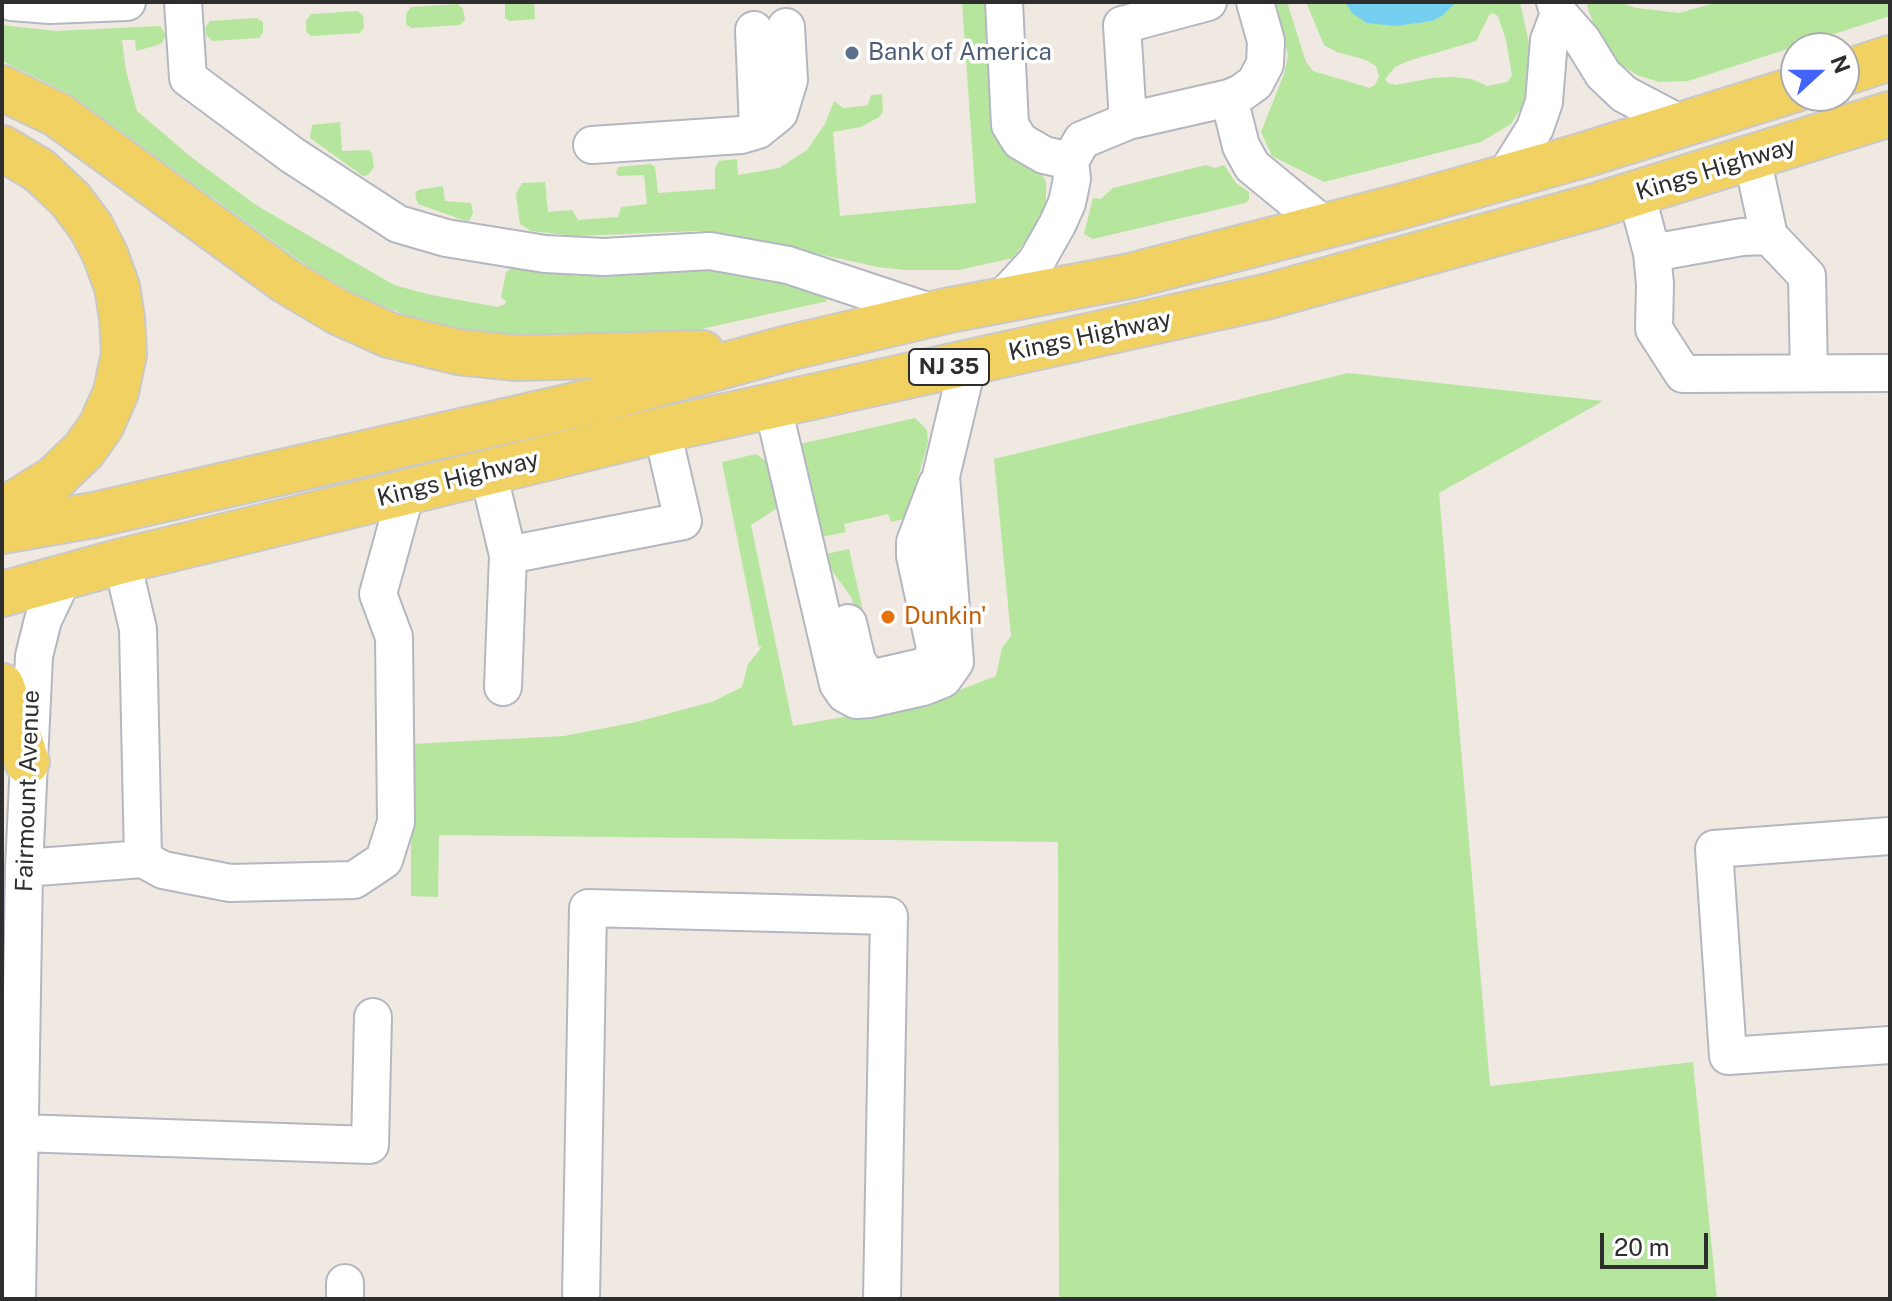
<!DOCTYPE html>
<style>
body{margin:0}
#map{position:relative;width:1892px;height:1301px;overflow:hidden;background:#efe9e1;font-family:"Public Sans",sans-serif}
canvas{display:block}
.frame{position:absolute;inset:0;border:4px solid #2e2e2e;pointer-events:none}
.north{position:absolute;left:1780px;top:32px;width:80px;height:80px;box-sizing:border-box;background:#fff;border:2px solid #ababab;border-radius:50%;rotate:69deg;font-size:22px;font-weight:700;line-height:32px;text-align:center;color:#2e2e2e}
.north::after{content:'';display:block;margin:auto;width:28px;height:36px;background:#4264fb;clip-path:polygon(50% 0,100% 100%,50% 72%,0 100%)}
.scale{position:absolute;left:1600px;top:1233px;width:108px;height:36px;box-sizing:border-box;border:4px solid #2e2e2e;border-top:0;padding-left:10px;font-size:24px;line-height:28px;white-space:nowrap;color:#2e2e2e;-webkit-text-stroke:6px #fff;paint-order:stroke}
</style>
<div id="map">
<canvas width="1892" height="1301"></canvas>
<div class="frame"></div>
<div class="north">N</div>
<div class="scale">20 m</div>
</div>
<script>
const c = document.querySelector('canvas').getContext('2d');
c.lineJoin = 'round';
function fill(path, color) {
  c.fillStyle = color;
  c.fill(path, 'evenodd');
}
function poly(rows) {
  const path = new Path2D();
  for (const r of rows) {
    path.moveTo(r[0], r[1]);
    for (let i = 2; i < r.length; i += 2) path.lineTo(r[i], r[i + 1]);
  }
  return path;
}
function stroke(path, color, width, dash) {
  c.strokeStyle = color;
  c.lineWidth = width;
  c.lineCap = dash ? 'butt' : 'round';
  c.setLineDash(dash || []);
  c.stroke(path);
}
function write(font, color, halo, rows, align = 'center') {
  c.font = font + ' "Public Sans",sans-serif';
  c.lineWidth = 7;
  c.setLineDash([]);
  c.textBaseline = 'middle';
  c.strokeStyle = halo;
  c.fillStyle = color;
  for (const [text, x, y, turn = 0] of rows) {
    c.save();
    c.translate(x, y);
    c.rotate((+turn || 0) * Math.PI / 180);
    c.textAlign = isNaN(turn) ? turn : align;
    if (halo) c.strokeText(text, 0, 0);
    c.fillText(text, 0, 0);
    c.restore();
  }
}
fill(poly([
 [505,2,560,2,534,4,535,19,510,21,505,18],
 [962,2,992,2,1038,167,1046,182,1046,204,1042,218,1013,258,959,270,904,270,878,267,722,233,697,231,576,236,531,231,520,224,516,194,522,183,545,182,548,212,572,210,578,220,618,217,621,207,647,204,644,175,619,176,616,173,618,167,651,164,655,167,658,193,715,189,715,168,719,161,737,159,738,175,779,168,807,150,825,124,834,101,843,108,863,106,868,105,871,95,882,94,883,112,879,117,861,127,833,132,840,216,976,203],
 [1276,2,1287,2,1306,62,1313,71,1370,88,1375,85,1379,76,1376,66,1366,60,1337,52,1324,45,1306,2,1520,2,1533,62,1527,99,1511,124,1481,142,1324,182,1272,156,1261,132,1284,74,1288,56],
 [1493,13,1498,16,1506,40,1512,76,1507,82,1487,86,1472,79,1452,77,1432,78,1396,85,1388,83,1385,79,1395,67,1408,61,1476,41,1490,14],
 [1586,2,1618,2,1636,8,1679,13,1719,2,1890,2,1890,16,1688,81,1659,82,1637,75,1615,61,1595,29],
 [458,4,463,9,465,20,460,25,411,28,406,24,406,14,411,7],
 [358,11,363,16,364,27,360,33,311,36,306,31,306,21,311,14],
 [257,18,263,22,263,32,259,38,212,41,206,35,205,28,210,21],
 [2,25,56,31,160,26,166,35,162,43,158,45,136,51,135,40,122,40,126,71,137,111,191,157,256,205,394,285,431,295,498,307,505,304,506,301,501,297,506,273,511,268,581,276,710,271,785,283,816,292,828,301,701,329,665,334,527,338,476,333,416,319,358,296,310,268,68,93,2,61],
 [340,122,342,151,369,150,372,154,374,167,368,175,363,176,310,138,312,125],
 [1206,165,1215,168,1224,165,1236,183,1249,192,1249,200,1245,203,1093,239,1084,234,1093,198,1101,199,1113,188],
 [443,186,445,201,471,203,473,213,470,220,466,221,418,204,415,194,418,190],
 [1348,373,1603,401,1439,493,1490,1086,1693,1062,1717,1299,1059,1299,1058,842,439,835,438,897,411,896,411,744,564,736,636,722,712,702,742,687,748,664,762,647,759,647,722,462,756,454,771,465,779,507,751,525,793,726,882,710,960,690,996,676,1002,648,1011,636,994,459],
 [915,418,927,430,928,442,907,518,891,522,888,514,844,524,846,532,822,537,800,444],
 [849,549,876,669,851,597,828,565,826,554]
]), '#b6e59e');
fill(poly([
 [1345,2,1456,2,1442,16,1432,21,1395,26,1367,23,1352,13]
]), '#75cff0');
const minor = poly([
 [11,2,50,5,127,2],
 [183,2,188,78,292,155,398,224,446,238,545,254,604,257,710,251,788,265,933,313],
 [1004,2,1010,125,1020,141,1044,155,1070,161],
 [1555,2,1559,14,1582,40,1603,74,1624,94,1681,124],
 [754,30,758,130],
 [1229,98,1241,146,1252,166,1325,226],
 [1128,121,1122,25,1208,2],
 [592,145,741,135,758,130,779,113,789,80,786,27],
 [1505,176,1535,128,1544,102,1549,40,1559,14],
 [1636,193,1652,253,1655,284,1654,329,1683,374,1890,373],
 [1769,236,1807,276,1809,373],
 [1652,253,1742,237,1769,236,1752,157],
 [1001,300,1036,262,1057,225,1067,203,1072,179,1070,161,1082,140,1128,121,1229,98,1241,93,1255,83,1265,64,1266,41,1255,2],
 [773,407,838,684,845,694,856,700,870,699,923,687,943,679,955,662,941,476,968,363],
 [488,472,508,555,683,521,662,430],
 [122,561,138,629,143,859],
 [848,623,857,661,868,677,878,677,926,666,932,660,935,648,915,556,915,542,937,484],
 [503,687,508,555],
 [1890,836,1714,849,1728,1056,1890,1045],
 [24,868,143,859,163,870,230,883,354,880,384,860,396,822,394,637,378,594,406,492],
 [20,1133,370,1145,373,1017],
 [17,1299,24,868,34,656,43,620,63,578],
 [345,1299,345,1283],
 [581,1299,588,908,889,916,882,1299]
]);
const major = poly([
 [1844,73,1890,58],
 [2,88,58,115,286,281,338,312,389,335,458,352,517,358,702,353],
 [2,148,39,170,70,199,91,227,105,254,117,287,122,318,124,354,116,392,101,426,84,450,55,478,2,511],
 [2,531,94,515,602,399,788,348,950,310,1130,276,1399,207,1584,155,1796,89],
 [2,594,122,561,662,430,1265,297,1595,206,1890,114],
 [2,686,27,762]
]);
stroke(minor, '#b4b7c1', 40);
stroke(major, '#c9c9c9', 48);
stroke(minor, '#fff', 36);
stroke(major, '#f2d163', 44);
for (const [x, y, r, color] of [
 [852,53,8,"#5c6f8a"],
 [888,617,8,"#e8710a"]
]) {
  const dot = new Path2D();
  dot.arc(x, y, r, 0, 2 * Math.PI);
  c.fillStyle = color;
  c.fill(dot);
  stroke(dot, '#fff', 3);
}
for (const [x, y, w] of [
 [949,367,80]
]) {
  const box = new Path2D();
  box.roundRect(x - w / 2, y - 18, w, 36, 6);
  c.fillStyle = '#fff';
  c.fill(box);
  stroke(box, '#2e2e2e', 2);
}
write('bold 22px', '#2e2e2e', null, [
 ["NJ 35",949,367]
]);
write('24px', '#4e5e75', '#fff', [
 ["Bank of America",868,53]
], 'left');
write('24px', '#2e2e2e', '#fff', [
 ["Kings Highway",1716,169,-17],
 ["Kings Highway",1090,336,-12],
 ["Kings Highway",458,479,-14],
 ["Fairmount Avenue",28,791,-88]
]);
write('24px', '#c56008', '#fff', [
 ["Dunkin'",904,617]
], 'left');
</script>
